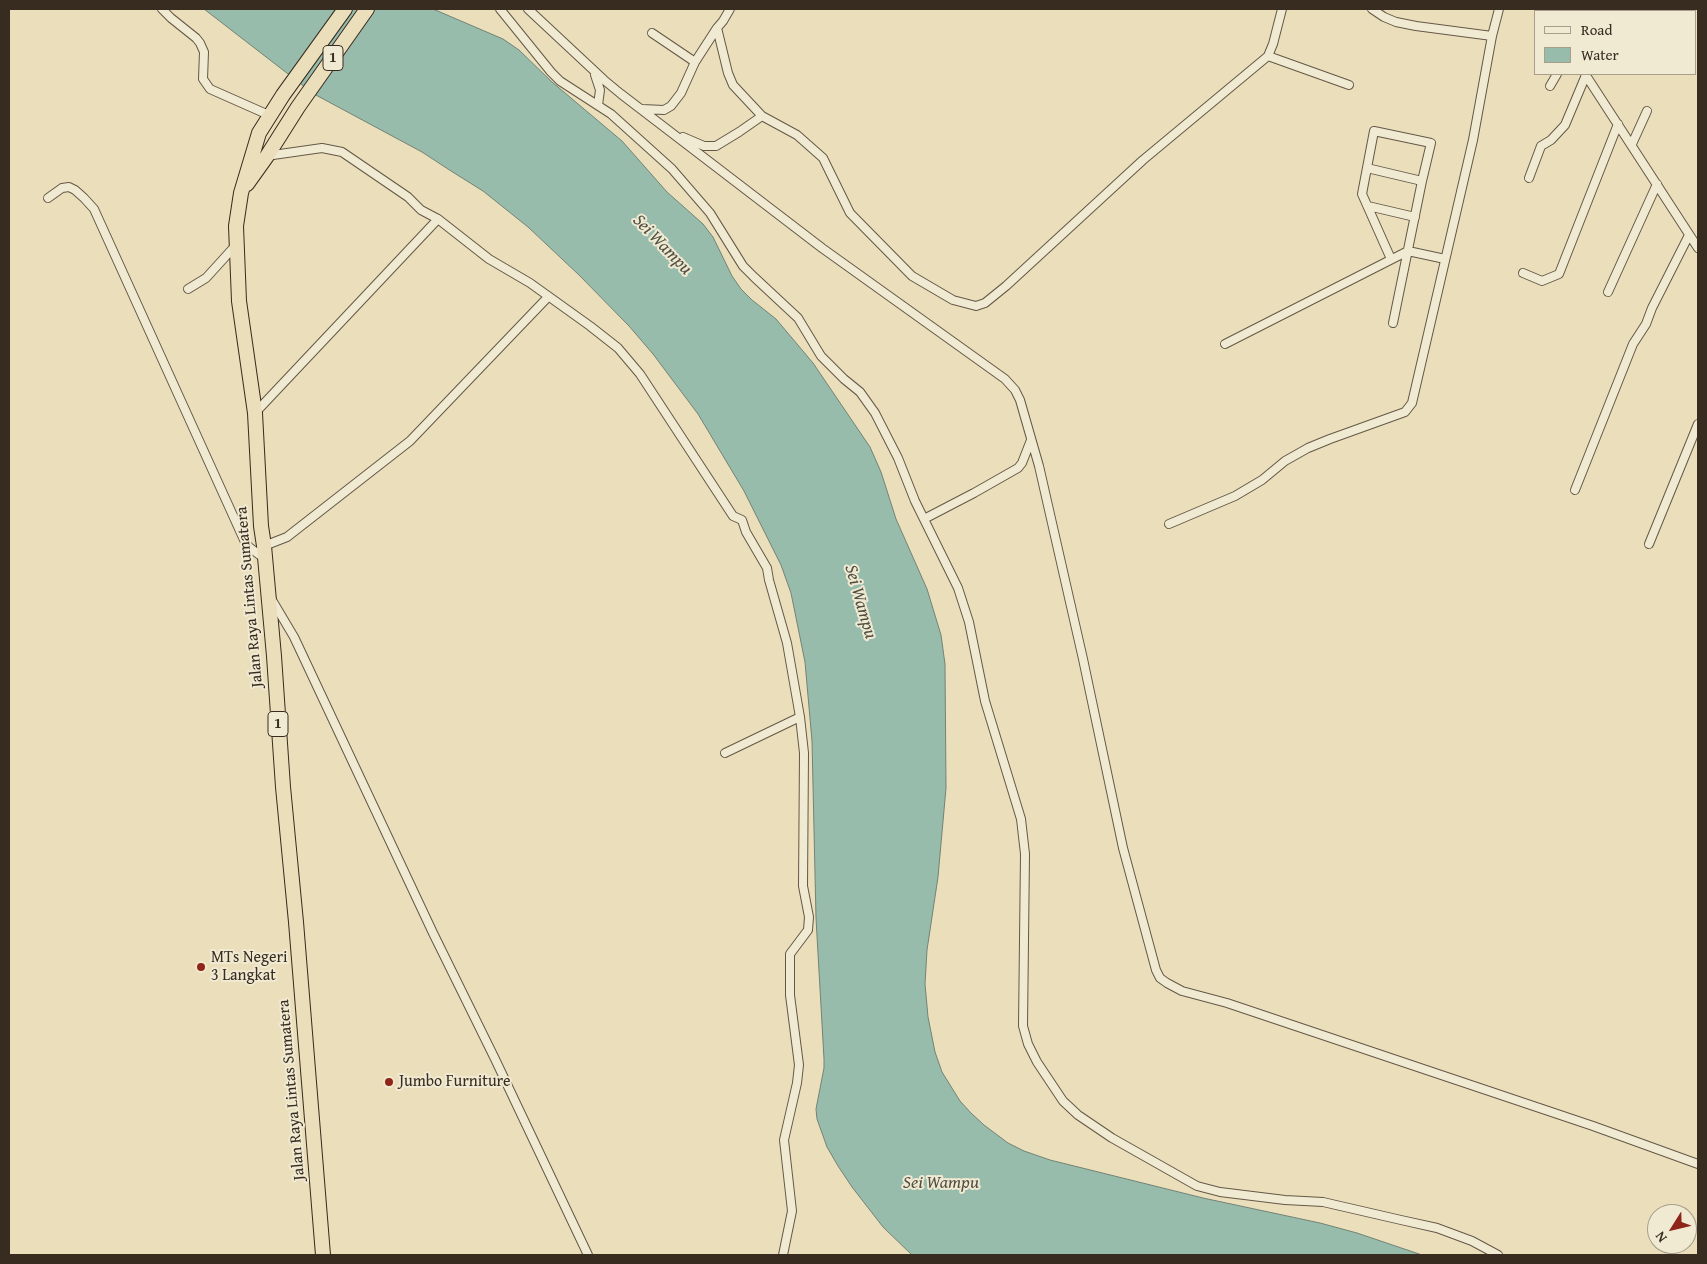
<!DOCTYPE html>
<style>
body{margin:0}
#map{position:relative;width:1707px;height:1264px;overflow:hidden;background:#eadebb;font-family:"Gentium Book Plus",serif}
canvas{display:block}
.frame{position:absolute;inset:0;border:10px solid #382b1f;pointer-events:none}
.legend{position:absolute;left:1534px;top:10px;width:162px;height:65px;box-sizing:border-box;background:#f1ead3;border:1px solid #a79e8b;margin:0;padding:6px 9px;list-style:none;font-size:15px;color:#382b1f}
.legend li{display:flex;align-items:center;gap:10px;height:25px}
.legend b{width:25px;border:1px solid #a79e8b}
.north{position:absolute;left:1647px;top:1204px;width:50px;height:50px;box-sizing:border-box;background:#f1ead3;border:1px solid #a79e8b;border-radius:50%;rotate:234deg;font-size:14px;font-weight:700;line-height:20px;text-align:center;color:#382b1f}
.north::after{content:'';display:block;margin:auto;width:18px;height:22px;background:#8f2418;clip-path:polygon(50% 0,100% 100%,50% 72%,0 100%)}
</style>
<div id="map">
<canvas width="1707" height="1264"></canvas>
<div class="frame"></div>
<ul class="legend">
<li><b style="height:6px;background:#f1ead3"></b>Road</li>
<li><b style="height:14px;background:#98bcac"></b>Water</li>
</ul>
<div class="north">N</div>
</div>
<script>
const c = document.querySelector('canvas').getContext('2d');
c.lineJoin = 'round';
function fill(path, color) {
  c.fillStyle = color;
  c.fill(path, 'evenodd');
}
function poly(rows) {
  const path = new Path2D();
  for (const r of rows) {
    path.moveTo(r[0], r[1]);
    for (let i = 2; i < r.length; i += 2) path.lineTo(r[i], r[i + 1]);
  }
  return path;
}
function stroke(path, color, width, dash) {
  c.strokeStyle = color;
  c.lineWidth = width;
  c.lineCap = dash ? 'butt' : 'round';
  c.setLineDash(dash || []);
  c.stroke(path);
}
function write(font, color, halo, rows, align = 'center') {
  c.font = font + ' "Gentium Book Plus",serif';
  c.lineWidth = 4;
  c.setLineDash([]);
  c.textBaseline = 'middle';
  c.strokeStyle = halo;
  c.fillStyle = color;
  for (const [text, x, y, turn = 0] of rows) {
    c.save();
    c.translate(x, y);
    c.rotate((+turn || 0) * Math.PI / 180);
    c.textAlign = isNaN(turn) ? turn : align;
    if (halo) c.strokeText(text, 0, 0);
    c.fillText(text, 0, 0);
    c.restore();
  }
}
const water = poly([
 [204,9,433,9,503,39,519,50,552,82,622,141,667,192,703,224,713,237,732,276,741,289,752,300,776,319,813,363,870,447,881,472,896,519,927,589,941,635,945,664,946,788,938,877,927,950,925,984,928,1017,935,1052,942,1072,960,1101,971,1113,984,1125,1008,1143,1024,1151,1050,1160,1203,1198,1320,1223,1357,1233,1422,1255,912,1255,883,1227,852,1187,838,1166,827,1147,817,1119,816,1109,824,1068,824,1059,816,918,812,741,805,662,791,593,781,565,744,491,698,414,653,354,629,326,579,275,528,227,483,191,451,171,422,152,314,94,204,9]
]);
fill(water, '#98bcac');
stroke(water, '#728274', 1);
const street = poly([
 [162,9,171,18,196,38,200,43,204,52,203,79,210,89,271,116],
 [500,9,551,72,560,81,611,114,672,169,710,213,743,266,754,277,798,318,821,356,844,379,860,392,875,413,898,458,915,501,958,588,969,622,985,701,1021,819,1025,854,1023,1026,1028,1044,1037,1062,1063,1101,1078,1115,1112,1138,1197,1186,1220,1192,1285,1200,1323,1202,1401,1220,1437,1228,1472,1241,1498,1255],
 [528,9,604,80,621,94,822,248,1005,379,1015,390,1020,400,1039,466,1083,659,1123,848,1156,970,1160,978,1167,983,1182,991,1227,1003,1352,1045,1593,1126,1698,1164],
 [730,9,723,21,717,28,728,73,733,85,762,116,797,135,823,158,850,213,912,276,953,300,976,306,985,303,1006,286,1143,160,1268,56,1273,44,1282,9],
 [1372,9,1384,17,1396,22,1416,26,1492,36],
 [1541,9,1542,11],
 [1561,11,1562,9],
 [652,33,695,62],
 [1268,56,1349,85],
 [1585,74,1698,248],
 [595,75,600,90,598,105],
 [1550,86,1557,74],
 [642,109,664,110,671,106,681,93,695,62,717,28],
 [683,137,704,146,716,146,739,132,762,116],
 [1632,144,1647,111],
 [266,156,322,148,342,152,408,197,421,210,438,219,489,259,530,283,590,326,618,348,640,374,733,516,742,520,746,532,767,568,769,580,787,643,800,717,725,753],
 [1367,168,1422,181,1431,143,1374,131,1362,194,1391,259],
 [1529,178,1541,146,1551,140,1565,125,1586,75],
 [48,198,62,188,69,187,75,190,84,198,94,209,245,542,249,547,265,559],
 [1368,206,1415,217],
 [1523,273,1542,281,1559,274,1618,124],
 [188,289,206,278,236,245],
 [1608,292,1657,184],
 [1393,323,1422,181],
 [1225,344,1408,251,1445,259],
 [255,413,438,219],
 [1575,490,1633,344,1646,324,1652,308,1689,235],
 [924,519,974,493,1018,468,1022,463,1031,440],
 [1169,524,1235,496,1262,480,1285,461,1308,448,1330,439,1405,412,1412,403,1473,140,1492,36,1499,9],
 [1649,544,1698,424],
 [264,546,287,537,410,441,548,297],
 [272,600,294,637,433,933,495,1059,588,1255],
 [783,1255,792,1211,784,1140,797,1083,799,1065,790,995,790,954,808,930,809,917,803,886,804,753,800,717]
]);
const highway = poly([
 [247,184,267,156,298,107,367,9],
 [323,1255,296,922,283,787,274,656,264,546,261,526,255,413,239,301,236,226,241,193,259,133,283,95,345,9]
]);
stroke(street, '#645846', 10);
stroke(highway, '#382b1f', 16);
stroke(street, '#f1ead3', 8);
stroke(highway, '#eadebb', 14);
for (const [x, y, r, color] of [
 [201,967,5,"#8f2418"],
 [389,1082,5,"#8f2418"]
]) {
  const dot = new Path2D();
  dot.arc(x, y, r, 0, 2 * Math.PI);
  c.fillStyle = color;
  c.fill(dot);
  stroke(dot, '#f1ead3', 2);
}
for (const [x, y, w] of [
 [333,58,20],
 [278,724,20]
]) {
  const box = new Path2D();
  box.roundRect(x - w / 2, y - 12.5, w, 25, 4);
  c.fillStyle = '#f1ead3';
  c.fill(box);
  stroke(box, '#382b1f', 1);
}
write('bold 15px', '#382b1f', null, [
 ["1",333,58],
 ["1",278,724]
]);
write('16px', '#382b1f', '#f1ead3', [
 ["Jalan Raya Lintas Sumatera",250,597,-95],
 ["Jalan Raya Lintas Sumatera",292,1090,-95]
]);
write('16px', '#382b1f', '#f1ead3', [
 ["MTs Negeri",211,958],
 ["3 Langkat",211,976],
 ["Jumbo Furniture",399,1082]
], 'left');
write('italic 18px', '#504f42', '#f1ead3', [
 ["Sei Wampu",662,245,46],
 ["Sei Wampu",860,602,74],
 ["Sei Wampu",941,1183]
]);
</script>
